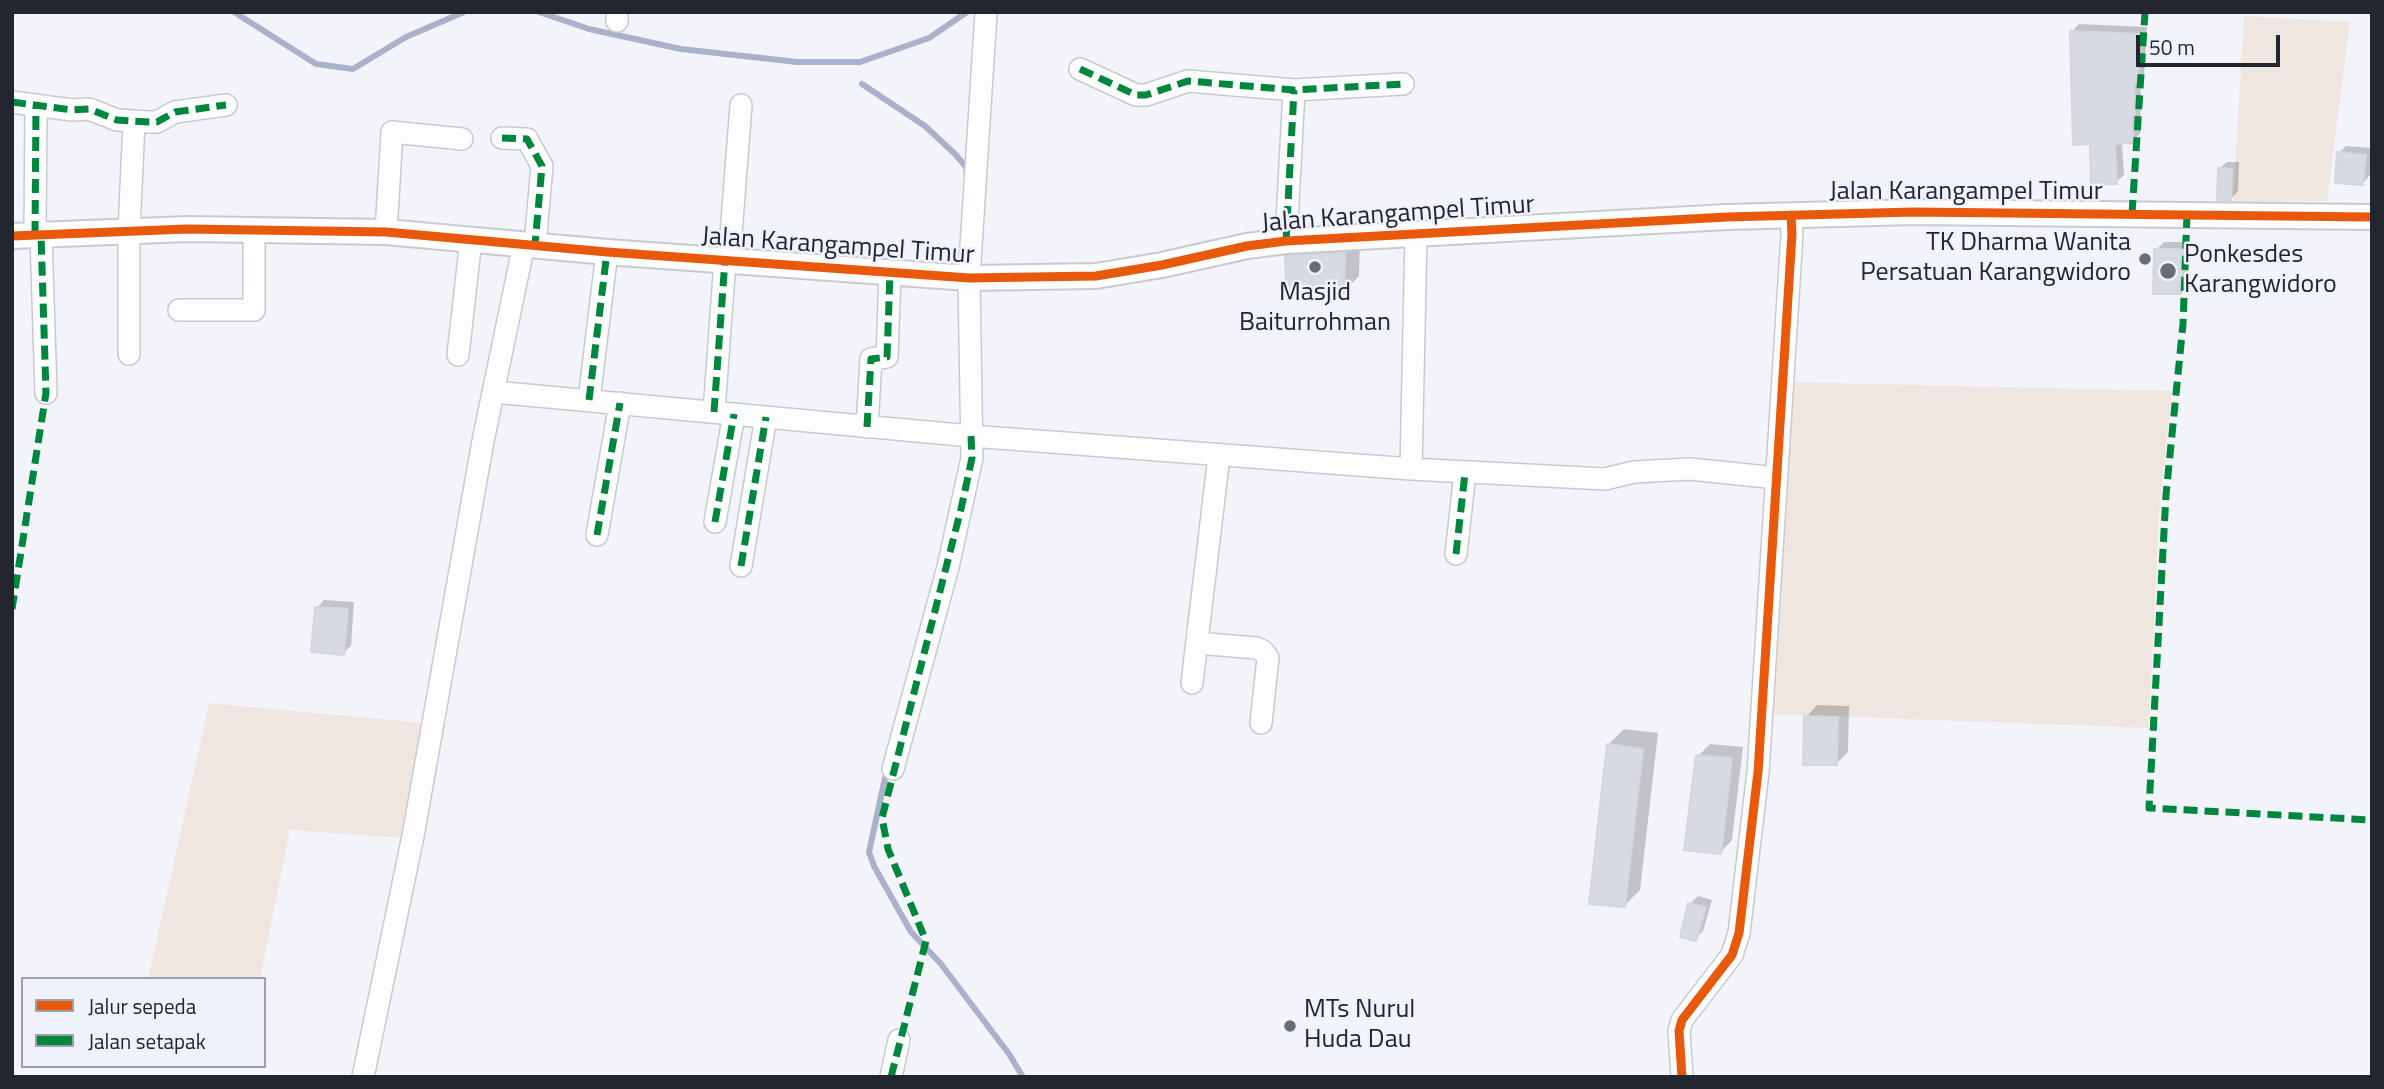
<!DOCTYPE html>
<style>
body{margin:0}
#map{position:relative;width:2384px;height:1089px;overflow:hidden;background:#f2f4fa;font-family:"Titillium Web",sans-serif}
canvas{display:block}
.frame{position:absolute;inset:0;border:14px solid #23252f;pointer-events:none}
.legend{position:absolute;left:21px;top:977px;width:245px;height:91px;box-sizing:border-box;background:#eff2fd;border:2px solid #9da0ab;margin:0;padding:9px 12px;list-style:none;font-size:21px;color:#23252f}
.legend li{display:flex;align-items:center;gap:14px;height:35px}
.legend b{width:35px;border:2px solid #9da0ab}
.scale{position:absolute;left:2136px;top:35px;width:144px;height:32px;box-sizing:border-box;border:4px solid #23252f;border-top:0;padding-left:9px;font-size:21px;line-height:24px;white-space:nowrap;color:#23252f;-webkit-text-stroke:5px #eff2fd;paint-order:stroke}
</style>
<div id="map">
<canvas width="2384" height="1089"></canvas>
<div class="frame"></div>
<ul class="legend">
<li><b style="height:9px;background:#e8590c"></b>Jalur sepeda</li>
<li><b style="height:9px;background:#00873e"></b>Jalan setapak</li>
</ul>
<div class="scale">50 m</div>
</div>
<script>
const c = document.querySelector('canvas').getContext('2d');
c.lineJoin = 'round';
function fill(path, color) {
  c.fillStyle = color;
  c.fill(path, 'evenodd');
}
function poly(rows) {
  const path = new Path2D();
  for (const r of rows) {
    path.moveTo(r[0], r[1]);
    for (let i = 2; i < r.length; i += 2) path.lineTo(r[i], r[i + 1]);
  }
  return path;
}
function stroke(path, color, width, dash) {
  c.strokeStyle = color;
  c.lineWidth = width;
  c.lineCap = dash ? 'butt' : 'round';
  c.setLineDash(dash || []);
  c.stroke(path);
}
function write(font, color, halo, rows, align = 'center') {
  c.font = font + ' "Titillium Web",sans-serif';
  c.lineWidth = 5;
  c.setLineDash([]);
  c.textBaseline = 'middle';
  c.strokeStyle = halo;
  c.fillStyle = color;
  for (const [text, x, y, turn = 0] of rows) {
    c.save();
    c.translate(x, y);
    c.rotate((+turn || 0) * Math.PI / 180);
    c.textAlign = isNaN(turn) ? turn : align;
    if (halo) c.strokeText(text, 0, 0);
    c.fillText(text, 0, 0);
    c.restore();
  }
}
fill(poly([
 [2244,16,2350,22,2327,201,2233,202],
 [1791,382,2172,391,2159,513,2149,728,1768,714],
 [209,703,423,723,403,838,290,830,260,979,148,979]
]), '#efe7df');
fill(poly([
 [2079,24,2147,27,2144,74,2141,78,2140,134,2132,141,2122,142,2124,175,2116,182,2091,143,2072,32],
 [2346,146,2372,148,2370,175,2363,183,2339,153],
 [2227,162,2239,162,2238,191,2231,199,2219,169],
 [1360,238,1359,276,1344,292,1286,257,1302,241],
 [2164,242,2189,242,2188,285,2180,292,2156,250],
 [324,600,354,602,351,646,343,653,317,608],
 [1817,705,1849,706,1848,752,1837,763,1806,717],
 [1624,729,1658,733,1640,890,1624,906,1608,745],
 [1710,744,1743,747,1732,840,1721,852,1698,756],
 [1698,896,1712,900,1703,931,1695,939,1690,904]
]), '#0003');
stroke(poly([
 [234,12,316,64,353,69,406,37,464,12],
 [539,12,589,29,681,49,797,62,860,62,929,38,967,12],
 [862,84,925,126,955,154,966,167,967,175],
 [887,769,869,852,874,866,911,932,941,964,1009,1054,1023,1077]
]), '#abb1cb', 6);
const building = poly([
 [2070,31,2140,34,2138,83,2134,84,2135,115,2132,115,2133,143,2115,144,2117,184,2091,185,2090,144,2073,145,2070,31],
 [2337,152,2366,155,2363,185,2335,183,2337,152],
 [2218,168,2232,169,2231,200,2217,200,2218,168],
 [2154,249,2183,249,2181,294,2153,294,2154,249],
 [1345,253,1344,294,1286,285,1285,256,1345,253],
 [315,607,348,609,344,655,311,652,315,607],
 [1804,716,1838,717,1837,765,1803,765,1804,716],
 [1607,744,1643,749,1625,907,1589,904,1607,744],
 [1696,755,1732,758,1721,854,1684,850,1696,755],
 [1688,903,1706,907,1696,941,1680,937,1688,903]
]);
fill(building, '#d8dae3');
stroke(building, '#d4d6de', 2);
const minor = poly([
 [617,21,617,12],
 [1080,69,1136,95,1146,95,1188,81,1294,90,1403,84],
 [12,102,72,110,89,109,117,120,149,122,157,122,175,112,226,105],
 [502,138,527,139,542,166,535,245],
 [386,232,392,132,462,139],
 [35,235,36,106],
 [41,235,46,393],
 [1286,241,1294,90],
 [729,260,741,105],
 [179,310,254,310,254,230],
 [129,354,129,231,134,122],
 [458,355,471,239],
 [494,392,971,436,1411,469,1605,479,1634,472,1690,469,1777,478],
 [589,400,607,252],
 [714,412,725,260],
 [867,427,871,359,887,357,890,273],
 [1411,469,1416,235],
 [715,522,734,414],
 [597,535,620,403],
 [1456,554,1465,473],
 [741,566,766,417],
 [1197,643,1256,648,1263,651,1268,658,1261,723],
 [1192,683,1219,456],
 [893,769,948,567,972,458,969,278,986,13],
 [363,1077,413,836,483,441,524,244],
 [891,1077,899,1040],
 [1682,1077,1679,1031,1682,1020,1732,955,1739,933,1758,772,1792,234,1791,215]
]);
const tertiary = poly([
 [12,236,187,229,386,232,607,252,969,278,1096,276,1162,265,1247,246,1286,241,1727,217,1913,212,2372,217]
]);
stroke(minor, '#c8cad2', 24);
stroke(tertiary, '#c8cad2', 28);
stroke(minor, '#fdfdfe', 21);
stroke(tertiary, '#fdfdfe', 24);
stroke(poly([
 [1080,69,1136,95,1146,95,1188,81,1294,90,1403,84],
 [12,102,72,110,89,109,117,120,149,122,157,122,175,112,226,105],
 [502,138,527,139,542,166,535,245],
 [2132,214,2145,12],
 [2187,214,2183,324,2166,495,2149,808,2372,820],
 [35,235,36,106],
 [1286,241,1294,90],
 [589,400,607,252],
 [714,412,725,260],
 [867,427,871,359,887,357,890,273],
 [715,522,734,414],
 [597,535,620,403],
 [1456,554,1465,473],
 [741,566,766,417],
 [12,609,46,393,41,235],
 [891,1077,926,941,888,849,882,818,961,509,972,458,971,436]
]), '#00873e', 7, [14, 7]);
stroke(poly([
 [12,236,187,229,386,232,607,252,969,278,1096,276,1162,265,1247,246,1286,241,1727,217,1913,212,2372,217],
 [1682,1077,1679,1031,1682,1020,1732,955,1739,933,1758,772,1792,234,1791,215]
]), '#e8590c', 9);
for (const [x, y, r, color] of [
 [2145,259,7,"#6b6d76"],
 [1315,267,7,"#6b6d76"],
 [2168,271,9,"#6b6d76"],
 [1290,1026,7,"#6b6d76"]
]) {
  const dot = new Path2D();
  dot.arc(x, y, r, 0, 2 * Math.PI);
  c.fillStyle = color;
  c.fill(dot);
  stroke(dot, '#eff2fd', 2.5);
}
write('26px', '#23252f', '#eff2fd', [
 ["Jalan Karangampel Timur",1966,193],
 ["Jalan Karangampel Timur",1398,215,-4],
 ["Jalan Karangampel Timur",838,247,4]
]);
write('26px', '#23252f', '#eff2fd', [
 ["TK Dharma Wanita",2131,244,"right"],
 ["Persatuan Karangwidoro",2131,274,"right"],
 ["Ponkesdes",2184,256],
 ["Karangwidoro",2184,286],
 ["Masjid",1315,294,"center"],
 ["Baiturrohman",1315,324,"center"],
 ["MTs Nurul",1304,1011],
 ["Huda Dau",1304,1041]
], 'left');
</script>
